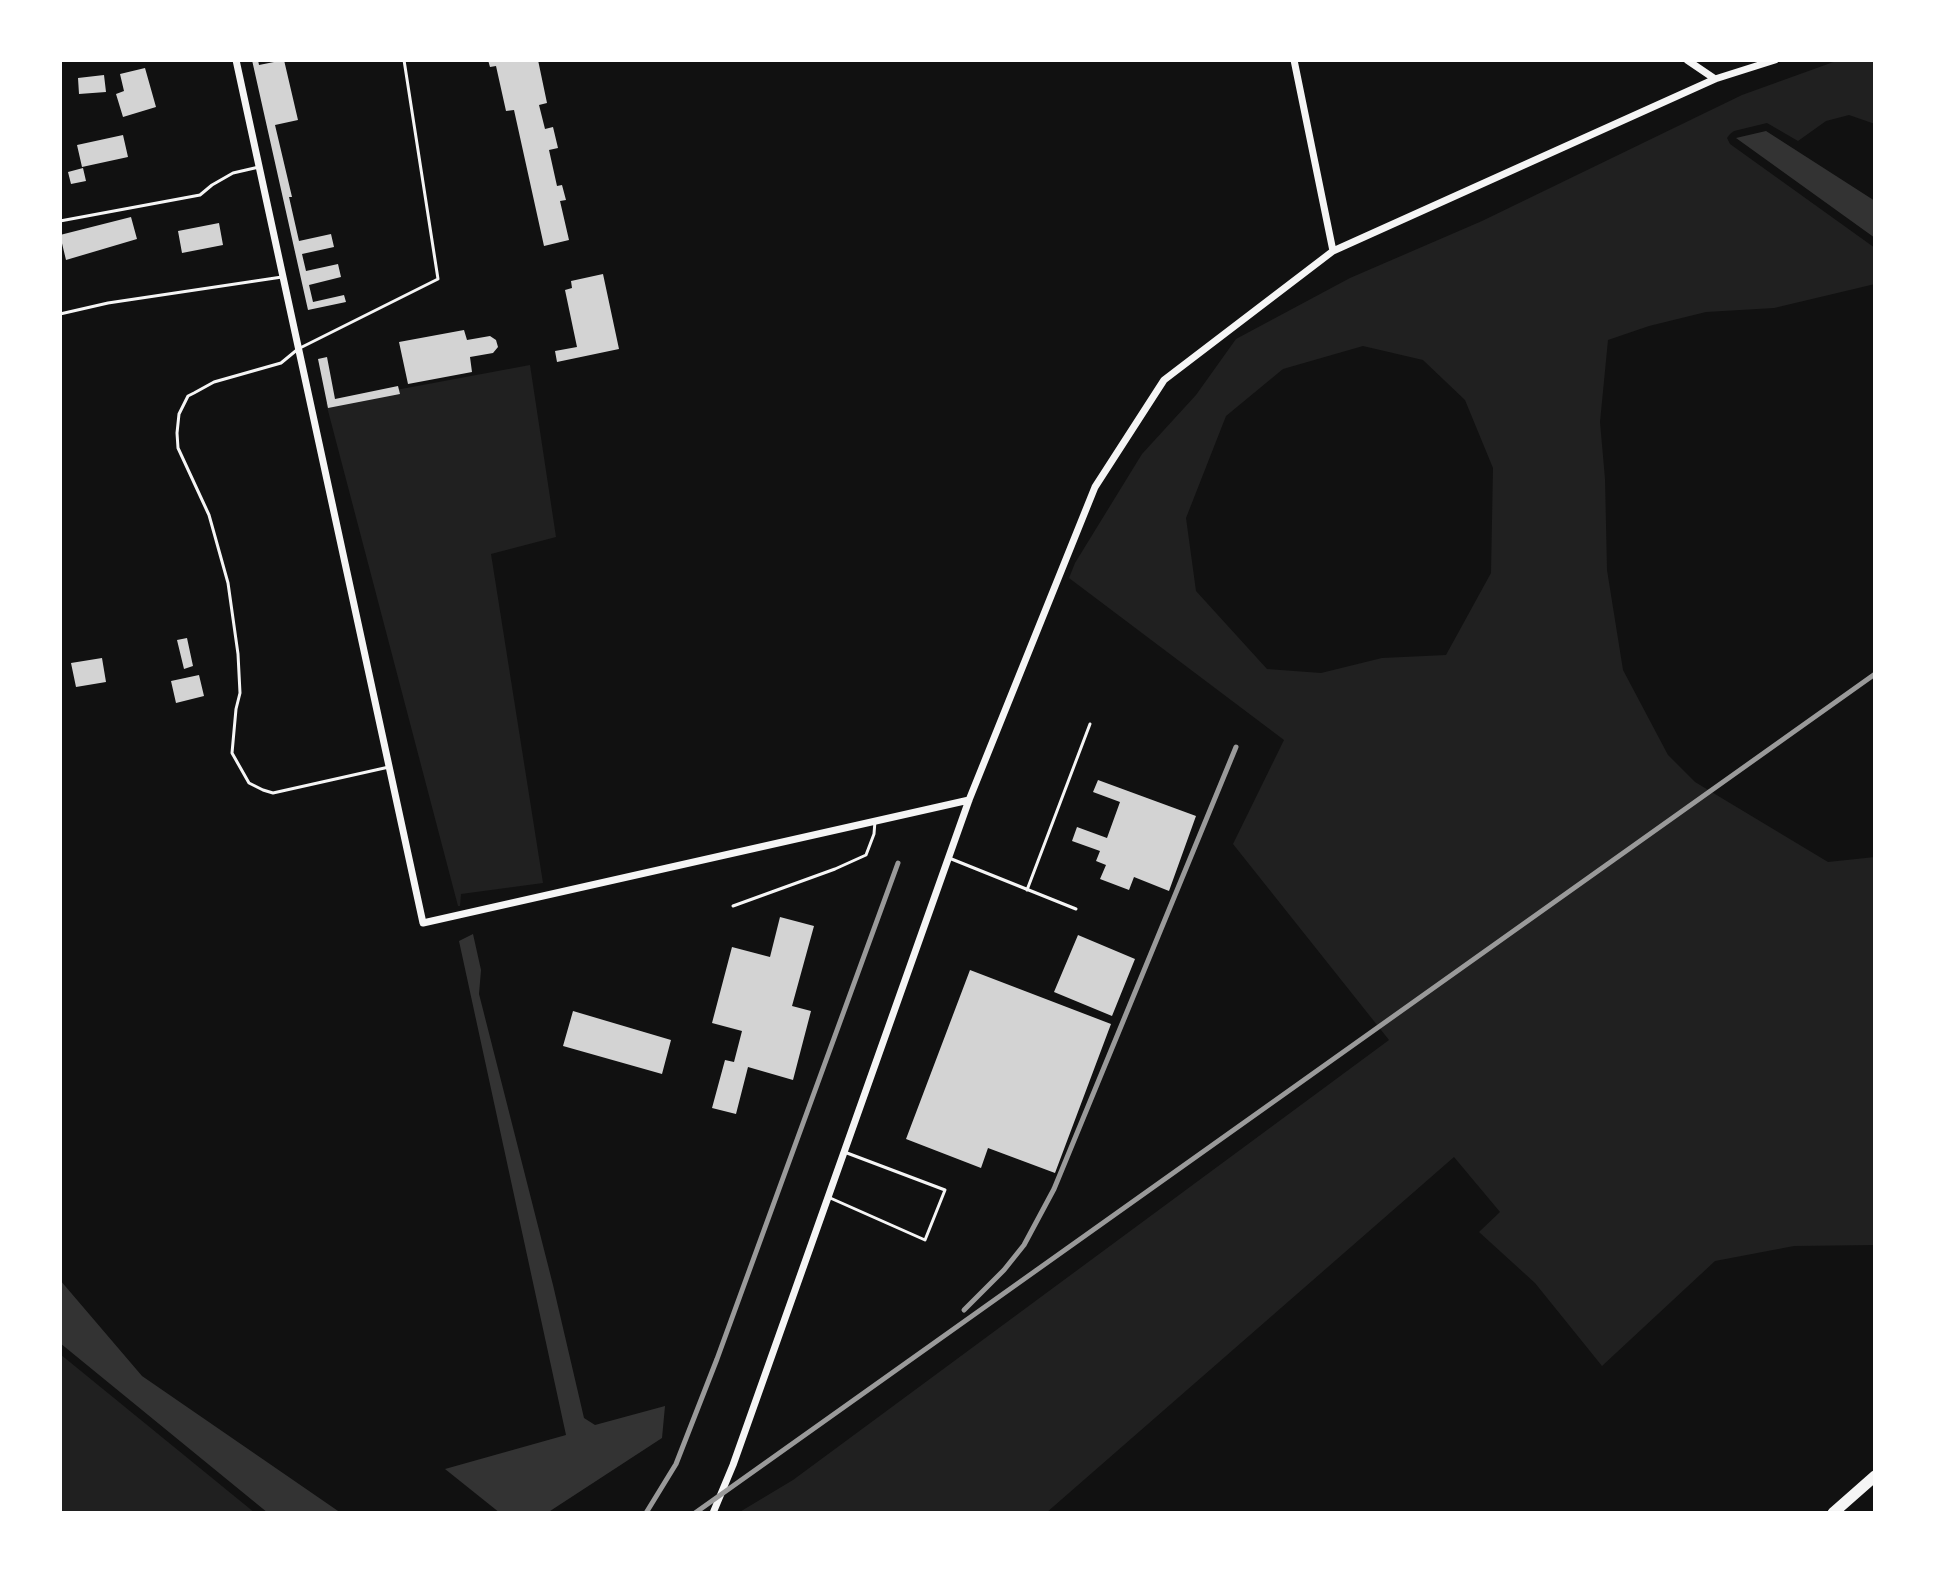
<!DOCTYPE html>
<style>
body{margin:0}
#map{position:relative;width:1935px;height:1573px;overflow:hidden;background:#111;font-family:"DejaVu Sans",sans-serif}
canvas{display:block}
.frame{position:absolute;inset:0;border:62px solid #fff;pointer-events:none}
</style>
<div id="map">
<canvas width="1935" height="1573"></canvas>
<div class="frame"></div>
</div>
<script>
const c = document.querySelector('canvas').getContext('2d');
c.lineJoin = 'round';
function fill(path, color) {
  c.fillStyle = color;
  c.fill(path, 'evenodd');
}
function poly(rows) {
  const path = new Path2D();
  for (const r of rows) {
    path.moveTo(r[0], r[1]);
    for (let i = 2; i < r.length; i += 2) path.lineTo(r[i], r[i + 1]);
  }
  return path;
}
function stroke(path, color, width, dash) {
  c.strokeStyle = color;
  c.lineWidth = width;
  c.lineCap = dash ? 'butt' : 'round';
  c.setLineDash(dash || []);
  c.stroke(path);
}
fill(poly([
 [1839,60,1875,60,1875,124,1849,115,1826,121,1798,141,1767,123,1734,131,1730,134,1727,138,1730,144,1875,248,1875,284,1774,308,1706,312,1649,326,1608,340,1600,422,1605,479,1607,570,1623,670,1668,755,1695,782,1828,862,1875,857,1875,1245,1794,1246,1715,1261,1602,1366,1535,1283,1479,1232,1500,1212,1454,1157,1046,1513,738,1513,793,1480,1389,1040,1233,844,1284,740,1069,578,1075,563,1142,454,1196,395,1236,339,1350,278,1482,221,1742,95],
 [1363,346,1423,360,1465,400,1493,468,1491,573,1446,655,1382,658,1321,673,1267,669,1196,591,1186,518,1226,416,1283,369],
 [530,365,556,537,491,554,543,883,461,894,460,906,458,906,326,403],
 [60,1354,255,1513,60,1513]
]), '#202020');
fill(poly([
 [1766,131,1875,201,1875,238,1736,138],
 [473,934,481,970,479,994,553,1285,584,1418,595,1425,665,1406,662,1438,547,1513,500,1513,445,1469,566,1435,459,941],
 [60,1280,142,1376,341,1513,268,1513,60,1343]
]), '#333');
fill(poly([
 [252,60,258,60,259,65,284,60,298,120,275,125,292,197,289,197,299,241,331,234,334,247,302,254,306,271,338,264,341,277,309,285,313,302,344,295,346,302,308,310],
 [488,60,538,60,547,103,539,105,545,129,553,127,558,148,549,150,557,186,562,185,566,200,560,201,569,240,544,246,514,110,506,111,496,66,490,67],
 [145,68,156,107,123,117,116,94,124,91,120,74],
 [104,75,106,92,79,94,78,78],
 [123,135,128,157,82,167,77,145],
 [83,168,86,181,71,184,68,172],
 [131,217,137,239,66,260,60,235],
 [219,223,223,245,182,253,178,231],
 [603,274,619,349,557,362,555,351,577,347,565,290,572,288,571,281],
 [464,330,467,340,490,336,496,340,498,347,493,353,470,357,472,372,408,384,399,342],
 [327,357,335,399,398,386,400,394,328,408,318,359],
 [187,638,193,666,184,669,177,640],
 [102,658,106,682,76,687,71,663],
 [199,675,204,696,176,703,171,681],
 [1098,780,1196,816,1169,891,1134,877,1129,890,1100,879,1106,865,1096,861,1100,851,1072,841,1077,827,1107,838,1120,802,1093,792],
 [780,917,814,926,792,1006,811,1011,793,1080,748,1067,736,1114,712,1108,725,1060,734,1062,742,1031,712,1023,732,947,770,957],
 [1078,935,1135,959,1112,1016,1054,992],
 [970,970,1111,1024,1055,1173,988,1148,981,1168,906,1139],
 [573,1011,671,1040,662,1074,563,1046]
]), '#d3d3d3');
stroke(poly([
 [60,221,200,195,212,185,233,173,259,167],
 [60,314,108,303,282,277],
 [389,767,273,793,263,790,249,783,232,753,236,709,240,693,238,654,228,583,209,515,178,448,177,433,179,414,188,396,194,393,214,382,281,363,298,349,438,279,404,60],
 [949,858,1076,909],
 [1027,890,1090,724],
 [733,906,835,869,866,855,874,834,875,821],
 [828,1197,925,1240,945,1190,847,1153]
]), '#f5f5f5', 3);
stroke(poly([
 [236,60,423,923,969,800],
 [1294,60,1333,251],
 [1687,60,1715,79],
 [713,1513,733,1465,969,800,1095,487,1164,380,1333,251,1715,79,1775,60]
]), '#f5f5f5', 7);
stroke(poly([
 [1833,1513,1875,1476]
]), '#f5f5f5', 11);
stroke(poly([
 [964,1310,1004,1270,1024,1245,1054,1189,1236,747],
 [646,1513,676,1464,717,1359,898,863],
 [695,1513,1875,674]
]), '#9a9a9a', 5);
</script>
